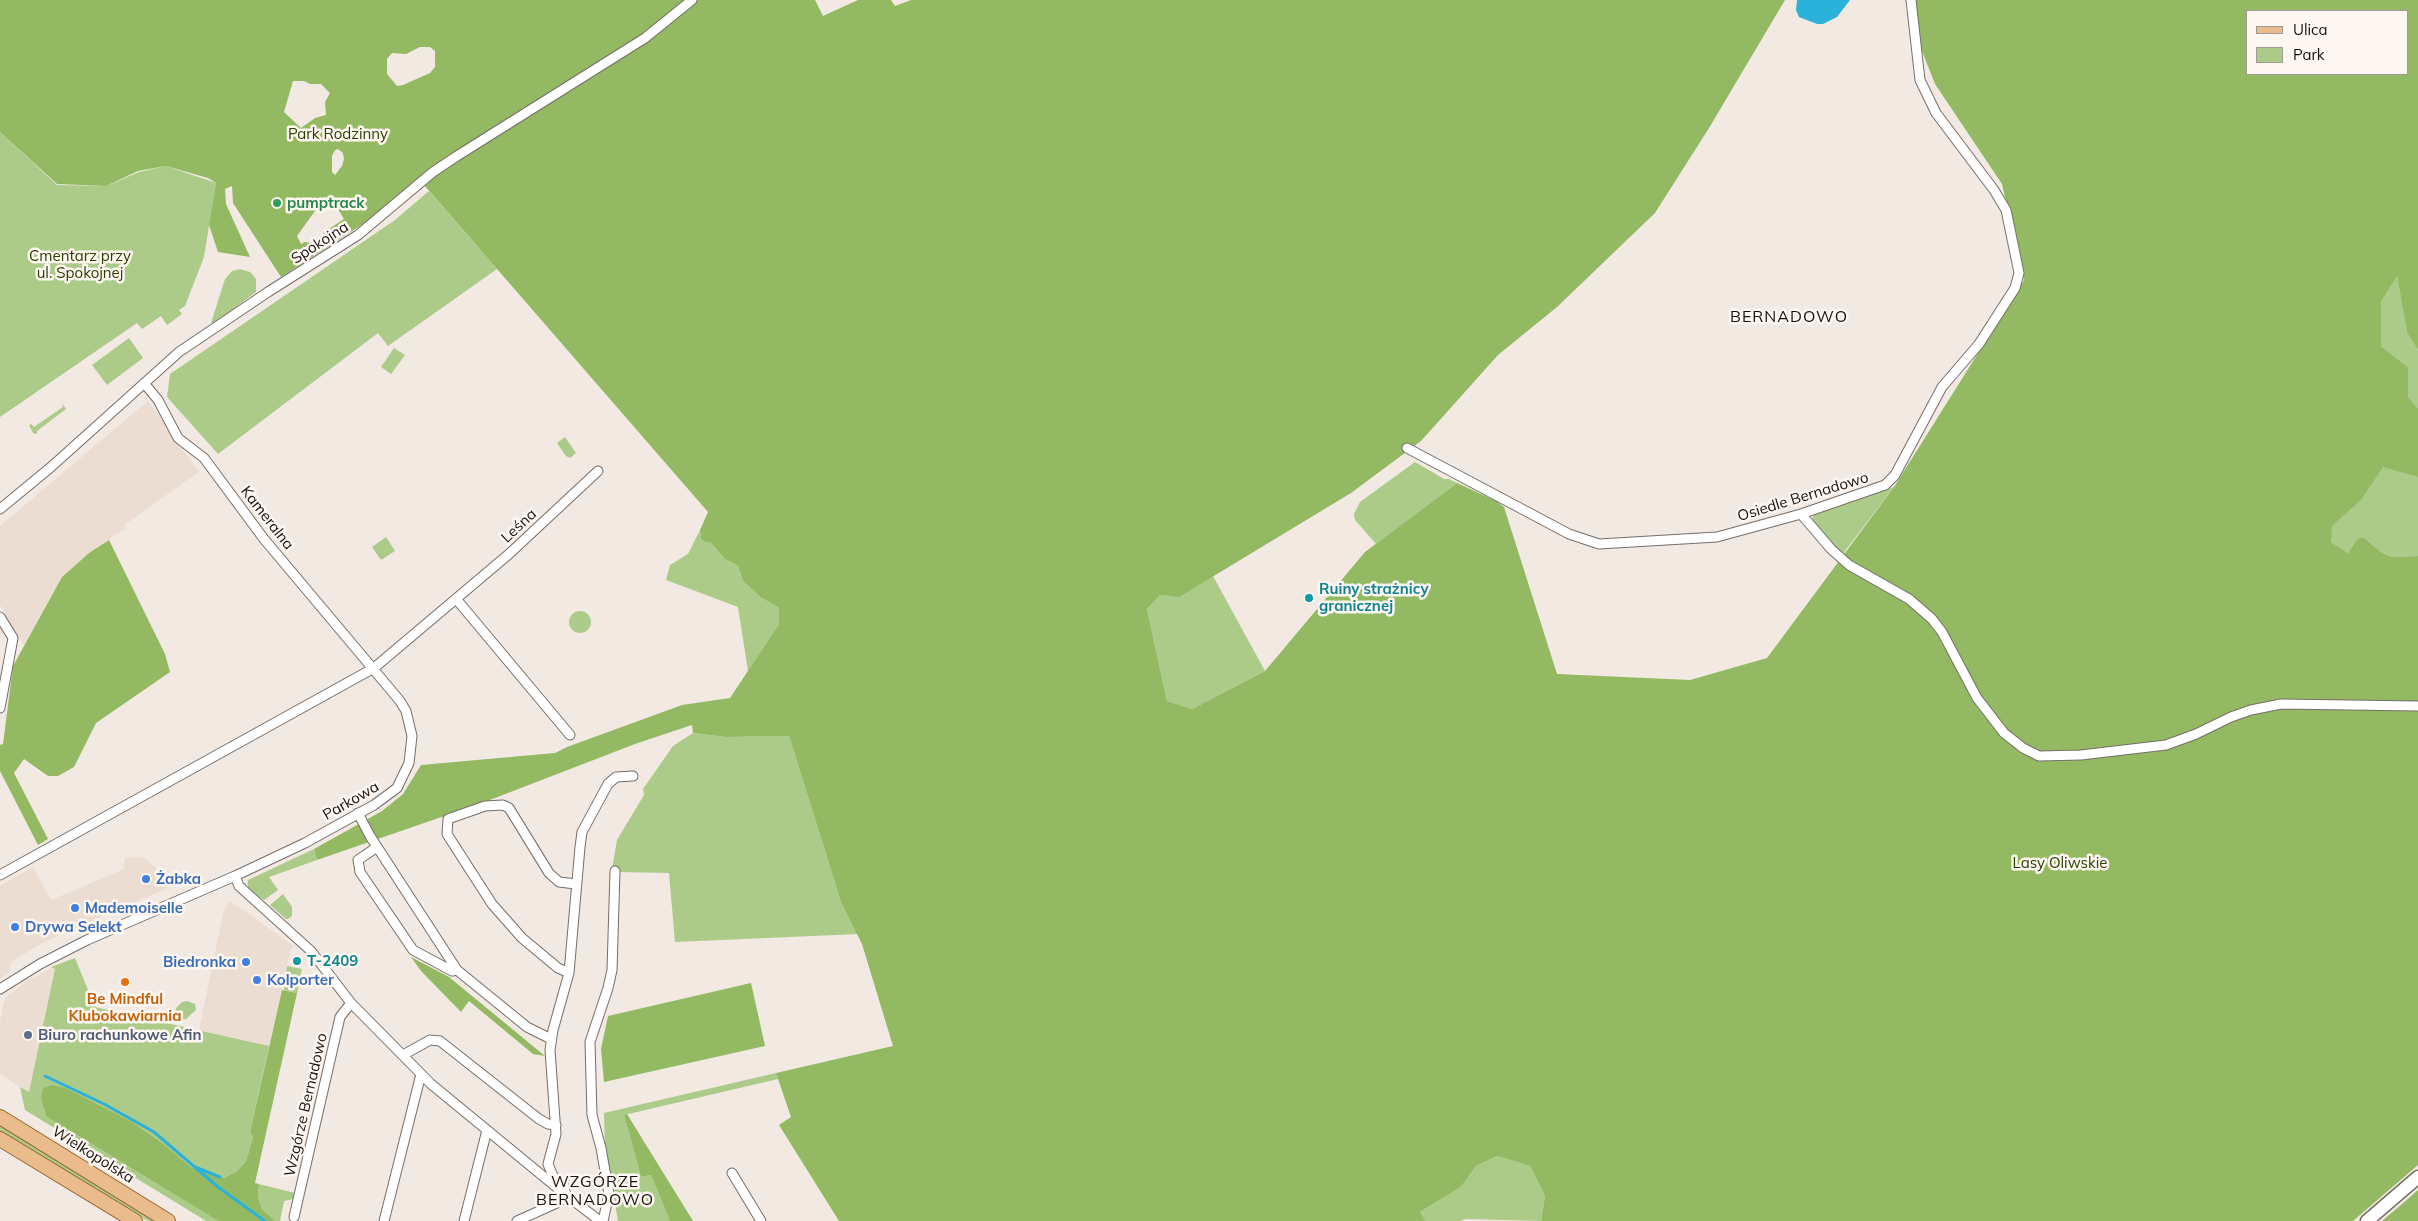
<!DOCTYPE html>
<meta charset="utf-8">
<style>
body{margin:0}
#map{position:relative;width:2418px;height:1221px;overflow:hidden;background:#f1e9e2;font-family:Mulish,sans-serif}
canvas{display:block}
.legend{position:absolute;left:2246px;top:10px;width:162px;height:65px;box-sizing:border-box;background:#fef6f0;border:1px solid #a09a96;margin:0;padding:6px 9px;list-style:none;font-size:15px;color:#14110f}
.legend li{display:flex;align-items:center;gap:10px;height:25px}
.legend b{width:25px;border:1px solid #a09a96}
</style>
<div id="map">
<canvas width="2418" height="1221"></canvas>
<ul class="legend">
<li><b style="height:6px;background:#eabc8c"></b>Ulica</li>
<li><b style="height:14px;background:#accb89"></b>Park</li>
</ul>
</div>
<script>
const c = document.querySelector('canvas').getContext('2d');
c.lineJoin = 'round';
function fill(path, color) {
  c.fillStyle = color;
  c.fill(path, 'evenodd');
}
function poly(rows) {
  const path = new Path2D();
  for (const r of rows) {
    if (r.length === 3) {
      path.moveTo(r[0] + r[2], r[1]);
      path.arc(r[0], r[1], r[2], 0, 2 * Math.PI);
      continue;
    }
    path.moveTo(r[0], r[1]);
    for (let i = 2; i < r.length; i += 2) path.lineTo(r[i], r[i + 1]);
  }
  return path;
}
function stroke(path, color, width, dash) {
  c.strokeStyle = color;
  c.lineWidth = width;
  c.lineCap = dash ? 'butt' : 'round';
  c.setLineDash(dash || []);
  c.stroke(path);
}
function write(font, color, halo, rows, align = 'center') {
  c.font = font + ' Mulish,sans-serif';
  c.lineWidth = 5;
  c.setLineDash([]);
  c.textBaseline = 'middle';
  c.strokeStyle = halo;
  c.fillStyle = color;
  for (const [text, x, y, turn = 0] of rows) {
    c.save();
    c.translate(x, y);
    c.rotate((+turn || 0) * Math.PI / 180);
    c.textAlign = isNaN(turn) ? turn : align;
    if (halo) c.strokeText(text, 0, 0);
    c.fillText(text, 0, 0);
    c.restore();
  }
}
fill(poly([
 [148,401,199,472,124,525,126,528,89,553,62,577,24,645,0,605,0,526],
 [125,857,145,858,174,885,42,943,11,962,10,972,0,979,0,886,33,867,51,900,124,869],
 [230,901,294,946,291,948,269,1046,199,1030,224,910],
 [51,968,55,969,29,1093,0,1074,0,1021,5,998,32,977,33,979]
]), '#ebddd1');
fill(poly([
 [0,132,57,185,106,186,139,172,166,166,216,183,204,257,185,306,179,310,182,314,167,325,161,316,142,329,137,323,0,417],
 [429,191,497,269,388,346,378,333,218,454,167,397,170,374,395,220],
 [240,269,250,272,256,279,256,292,217,321,211,323,225,279,232,271],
 [2397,275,2407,333,2418,350,2418,408,2408,397,2408,367,2381,346,2381,302],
 [129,338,143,358,107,385,92,365],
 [394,348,405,355,391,374,381,367],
 [62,403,66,409,37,431,37,434,33,433,29,425,31,424,34,427,63,407],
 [565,437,576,453,570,458,566,456,557,443],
 [1415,462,1444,479,1449,479,1457,483,1376,544,1355,520,1354,514,1360,502],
 [2383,466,2418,477,2418,556,2392,557,2381,552,2363,537,2357,539,2348,553,2331,542,2331,526,2351,509],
 [1894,487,1842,555,1812,521,1814,513],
 [700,530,701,539,705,542,710,542,725,559,738,566,743,581,760,597,779,608,779,624,748,671,738,607,666,580,670,565,688,554],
 [386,537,395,551,381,560,372,547],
 [1213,576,1265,671,1192,709,1167,701,1147,609,1160,595,1179,596],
 [580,622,11],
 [693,733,726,737,789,736,841,902,858,934,675,942,669,873,619,872,612,869,617,840,644,795,643,789,673,746],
 [314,849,317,860,269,877,278,890,264,900,248,888,248,880],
 [283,894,292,907,292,916,288,919,286,919,270,905],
 [75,958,95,1007,269,1046,250,1132,253,1137,246,1161,237,1171,224,1178,191,1167,165,1145,131,1121,66,1088,47,1117,218,1221,206,1221,25,1110,20,1087,29,1092,55,969,51,967],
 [287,966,302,969,297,993,284,990],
 [187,1001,195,1004,196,1010,186,1019,178,1020,175,1017,176,1008,182,1002],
 [776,1073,778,1079,624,1115,641,1177,651,1175,670,1221,618,1221,605,1146,604,1113],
 [0,1125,158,1221,148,1221,0,1131],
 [1497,1156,1530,1166,1545,1196,1541,1221,1466,1219,1460,1221,1426,1221,1420,1212,1461,1187,1476,1166],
 [259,1184,295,1193,293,1199,284,1201,280,1221,275,1221,262,1209,258,1197]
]), '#accb89');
fill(poly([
 [0,0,815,0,823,16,858,0,891,0,895,6,911,0,1785,0,1709,128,1655,213,1557,307,1498,355,1421,441,1351,493,1179,597,1160,595,1147,609,1167,701,1192,709,1265,671,1365,552,1457,483,1496,501,1504,507,1557,674,1690,680,1767,658,1894,487,2024,280,2002,184,1935,84,1911,23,1909,0,2418,0,2418,350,2407,333,2397,276,2381,302,2381,346,2408,367,2408,397,2418,408,2418,477,2383,467,2361,500,2332,526,2331,542,2348,553,2357,539,2363,537,2381,552,2392,557,2418,556,2418,1165,2353,1221,1541,1221,1545,1196,1530,1166,1497,1156,1476,1166,1461,1187,1420,1212,1426,1221,839,1221,779,1125,791,1117,776,1073,893,1046,862,944,841,902,789,736,726,737,693,733,692,725,635,744,482,803,317,860,314,849,382,811,403,794,421,765,555,753,567,747,682,705,730,698,779,624,779,608,760,597,743,581,738,566,725,559,710,542,705,542,701,539,700,530,708,512,418,178,380,213,281,277,233,203,232,186,225,189,226,204,250,257,218,252,209,225,216,183,208,178,166,166,138,171,106,186,57,184,0,132],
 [2247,11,2407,11,2407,74,2247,74],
 [420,47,430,47,435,51,435,67,430,73,403,85,397,86,387,74,387,59,392,53,406,54],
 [293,81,304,81,310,84,321,84,330,93,325,102,326,115,315,118,301,128,284,112],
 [338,149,343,153,344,159,342,166,335,175,332,172,332,156,335,150],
 [325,197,334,202,344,219,323,233,325,235,313,243,305,242,301,244,297,236],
 [109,540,165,654,170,672,96,723,74,767,58,776,48,776,24,759,14,773,48,839,38,845,0,771,0,745,3,744,13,666,62,577,89,553],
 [411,957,449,977,545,1056,533,1054,469,1001,461,1012,421,971],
 [751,983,765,1046,604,1082,601,1049,608,1016],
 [282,990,297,993,255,1183,259,1184,258,1197,262,1209,275,1221,218,1221,47,1117,41,1099,43,1088,52,1085,66,1088,131,1121,165,1145,191,1167,224,1178,237,1171,246,1161,253,1137,250,1132],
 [627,1114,693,1221,670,1221,651,1175,641,1177,624,1115],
 [2418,1190,2418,1221,2382,1221,2402,1204]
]), '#93ba63');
fill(poly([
 [1797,0,1850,0,1837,17,1823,24,1817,24,1799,17,1796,10]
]), '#2bb2db');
stroke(poly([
 [45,1076,104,1104,154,1132,218,1187,265,1221],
 [195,1167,220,1177]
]), '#2bb2db', 3);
const minor = poly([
 [1407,448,1569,534,1599,544,1717,537,1801,514,1885,485,1895,475,1942,387,1979,344,2015,288,2019,273,2006,210,1994,190,1936,113,1920,80,1911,0],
 [0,509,51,467,179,352,268,292,358,235,433,172,457,156,645,38,692,0],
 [1801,514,1831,549,1849,565,1909,599,1932,619,1942,632,1977,698,2004,733,2023,748,2039,756,2081,755,2166,745,2196,734,2231,717,2251,710,2281,704,2418,706],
 [457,600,570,735],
 [0,617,13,638,0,708],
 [358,813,370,836,457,970,527,1027,551,1039],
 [377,847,358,860,360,872,413,950,452,971,457,970],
 [0,875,374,668,509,554,598,471],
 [235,876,239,886,311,951,351,1003,431,1084,566,1195],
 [569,973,558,968,522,938,492,904,447,834,448,819,485,806,503,805,509,808,549,873,559,882,576,884],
 [0,989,40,964,87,940,235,876,305,843,374,805,397,788,409,763,412,736,406,711,400,701,264,539,204,458,178,438,158,400,144,383],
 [403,1055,430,1040,440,1041,539,1119,548,1124,556,1125],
 [732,1173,761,1221],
 [566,1195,563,1184,553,1176,548,1164,556,1134,550,1050,553,1030,569,973,580,847,582,832,608,784,616,777,633,776],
 [294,1217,340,1017,351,1003],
 [384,1221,421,1074],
 [464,1221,487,1130],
 [517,1221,559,1202,566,1195,600,1221],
 [603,1221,609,1194,601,1148,592,1115,590,1042,608,988,612,970,615,871]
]);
const secondary = poly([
 [2367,1221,2418,1177]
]);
const primary = poly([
 [0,1117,168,1221],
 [0,1139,135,1221]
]);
stroke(minor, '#756e68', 11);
stroke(secondary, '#756e68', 15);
stroke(primary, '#96642e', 16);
stroke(minor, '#fff', 9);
stroke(secondary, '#fff', 12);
stroke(primary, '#eabc8c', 14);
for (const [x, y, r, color] of [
 [277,203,5,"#2e9e5b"],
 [1309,598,5,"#0f9aa8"],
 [146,879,5,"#3f7fe0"],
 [75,908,5,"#3f7fe0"],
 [15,927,5,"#3f7fe0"],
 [297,961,5,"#0f9aa8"],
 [246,962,5,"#3f7fe0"],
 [257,980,5,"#3f7fe0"],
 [125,982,5,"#e8710a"],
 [28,1035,5,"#5c6f8a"]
]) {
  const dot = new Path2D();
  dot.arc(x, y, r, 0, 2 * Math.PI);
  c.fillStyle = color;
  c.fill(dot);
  stroke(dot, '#fef6f0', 2);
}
write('15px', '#284000', '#fef6f0', [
 ["Park Rodzinny",338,134],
 ["Cmentarz przy",80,256],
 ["ul. Spokojnej",80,273],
 ["Lasy Oliwskie",2060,863]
]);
write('bold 15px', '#27864d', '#fef6f0', [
 ["pumptrack",287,203]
], 'left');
write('15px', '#14110f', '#fef6f0', [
 ["Spokojna",320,243,-33],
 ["Osiedle Bernadowo",1803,497,-17],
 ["Kameralna",267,518,52],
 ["Leśna",519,526,-43],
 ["Parkowa",351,801,-30],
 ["Wzgórze Bernadowo",306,1105,-77],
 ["Wielkopolska",93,1155,32]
]);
write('bold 15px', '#0d838f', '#fef6f0', [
 ["Ruiny strażnicy",1319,589],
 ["granicznej",1319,606],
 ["T-2409",307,961]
], 'left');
write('bold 15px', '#366cbe', '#fef6f0', [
 ["Żabka",156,879],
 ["Mademoiselle",85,908],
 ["Drywa Selekt",25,927],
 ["Biedronka",236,962,"right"],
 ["Kolporter",267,980]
], 'left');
write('bold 15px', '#c56008', '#fef6f0', [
 ["Be Mindful",125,999],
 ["Klubokawiarnia",125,1016]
]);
write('bold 15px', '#4e5e75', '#fef6f0', [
 ["Biuro rachunkowe Afin",38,1035]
], 'left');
c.letterSpacing = '1px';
write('16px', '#14110f', '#fef6f0', [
 ["BERNADOWO",1789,317],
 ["WZGÓRZE",595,1182],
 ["BERNADOWO",595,1200]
]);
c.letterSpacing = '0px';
</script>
